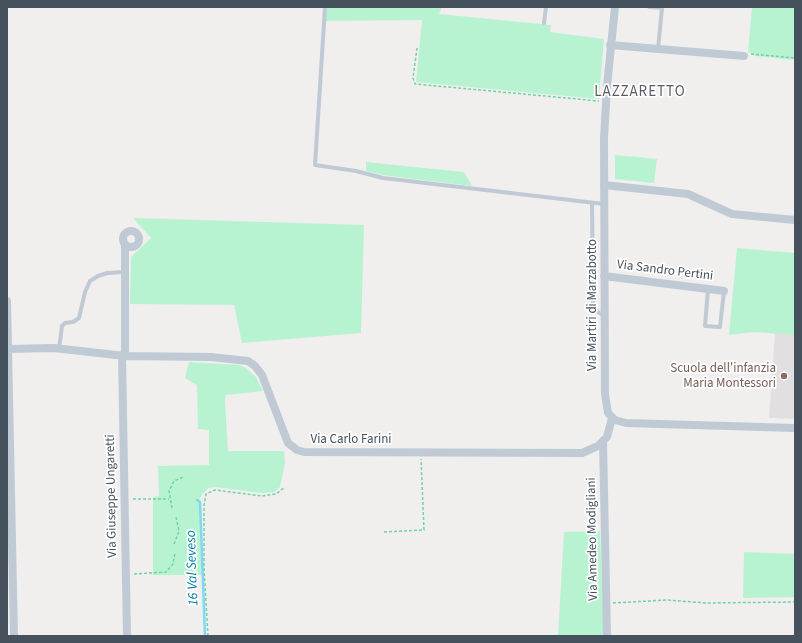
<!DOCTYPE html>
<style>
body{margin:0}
#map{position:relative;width:802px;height:643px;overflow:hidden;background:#f1eeee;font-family:"Source Sans 3",sans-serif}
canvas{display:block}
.frame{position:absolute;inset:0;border:8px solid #45515d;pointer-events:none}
</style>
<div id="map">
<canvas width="802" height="643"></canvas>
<div class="frame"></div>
</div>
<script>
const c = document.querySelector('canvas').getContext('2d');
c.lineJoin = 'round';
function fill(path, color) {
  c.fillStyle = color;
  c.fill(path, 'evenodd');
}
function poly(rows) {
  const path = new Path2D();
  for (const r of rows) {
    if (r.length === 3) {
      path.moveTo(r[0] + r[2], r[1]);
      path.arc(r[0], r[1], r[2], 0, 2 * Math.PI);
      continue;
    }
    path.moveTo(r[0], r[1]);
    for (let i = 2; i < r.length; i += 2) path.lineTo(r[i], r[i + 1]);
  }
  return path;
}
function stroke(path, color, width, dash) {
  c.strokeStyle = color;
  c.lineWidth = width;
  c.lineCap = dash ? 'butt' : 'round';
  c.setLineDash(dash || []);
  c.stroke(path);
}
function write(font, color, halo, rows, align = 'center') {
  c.font = font + ' "Source Sans 3",sans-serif';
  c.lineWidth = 3.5;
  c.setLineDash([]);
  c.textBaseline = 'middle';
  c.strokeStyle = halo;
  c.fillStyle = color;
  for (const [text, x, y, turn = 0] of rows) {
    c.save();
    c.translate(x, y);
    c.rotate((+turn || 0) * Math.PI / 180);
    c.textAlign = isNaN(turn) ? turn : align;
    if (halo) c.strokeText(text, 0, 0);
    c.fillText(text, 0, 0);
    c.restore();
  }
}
fill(poly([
 [775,333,795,335,795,419,769,418]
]), '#e2dfe0');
fill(poly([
 [326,7,442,7,439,14,551,25,550,32,604,39,599,99,416,82,422,20,326,21],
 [752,7,795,7,795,60,756,56,748,52],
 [615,155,657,159,654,183,615,179],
 [366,162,464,172,472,186,382,175,366,171],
 [133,218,364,225,361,333,242,343,234,305,130,304,131,257,151,238],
 [737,248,795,253,795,335,754,332,729,335],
 [189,362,239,365,246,368,256,377,263,391,226,395,225,400,228,451,284,451,285,463,280,487,274,492,261,493,215,487,209,488,203,493,200,498,202,575,153,575,153,497,159,496,158,466,209,465,209,430,198,429,197,385,185,378],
 [600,531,604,636,558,636,564,532],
 [744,552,795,554,795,597,743,598]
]), '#b8f3d1');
stroke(poly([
 [197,500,200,502,205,636]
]), '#81d7f4', 2.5);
stroke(poly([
 [417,48,413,78,415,84,599,101],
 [751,54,795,58],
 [133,499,169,499],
 [172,508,169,491,174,481,183,477],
 [384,532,424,530,421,459],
 [174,544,179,531,176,517],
 [134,574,166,572,173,564,175,553],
 [613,603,667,600,707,603,795,602],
 [208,636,204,569,204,505,206,494,215,490,262,496,276,494,285,487]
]), '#6dd4a5', 1.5, [3, 2]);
stroke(poly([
 [325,7,315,165,356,171,383,178,604,204],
 [649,7,662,8,658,49],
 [544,23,546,7],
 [592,203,593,306,599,313,604,315],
 [708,289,705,326,720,327,724,291],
 [59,349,62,326,65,323,73,322,79,318,85,292,90,281,98,276,107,273,125,272]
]), '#c0cad5', 4);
stroke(poly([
 [615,7,607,86,604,138,605,394,608,413,615,420,626,423,795,428],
 [610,45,744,56],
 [604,185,688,194,732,214,795,220],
 [131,239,8],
 [604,276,724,291],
 [7,301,14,636],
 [7,349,54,348,125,356,211,357,248,361,255,366,262,375,288,443,297,450,304,452,582,453,598,446,607,437,612,418],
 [122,356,127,636],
 [125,356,125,244],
 [603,441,607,636]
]), '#c0cad5', 8);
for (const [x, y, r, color] of [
 [784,376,4,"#8d6e63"]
]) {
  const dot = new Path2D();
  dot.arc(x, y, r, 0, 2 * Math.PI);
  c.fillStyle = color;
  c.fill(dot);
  stroke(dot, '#fff', 1.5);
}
write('13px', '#45515d', '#fff', [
 ["Via Sandro Pertini",665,271,7],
 ["Via Martiri di Marzabotto",593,305,-90],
 ["Via Carlo Farini",351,440],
 ["Via Giuseppe Ungaretti",112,496,-91],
 ["Via Amedeo Modigliani",593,539,-91]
]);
write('13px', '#785e54', '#fff', [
 ["Scuola dell'infanzia",776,369],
 ["Maria Montessori",776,384]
], 'right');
write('italic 14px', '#027ca5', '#fff', [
 ["16 Val Seveso",193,568,-92]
]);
c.letterSpacing = '1px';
write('15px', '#5a5e64', '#fff', [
 ["LAZZARETTO",640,93]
]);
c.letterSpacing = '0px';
</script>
